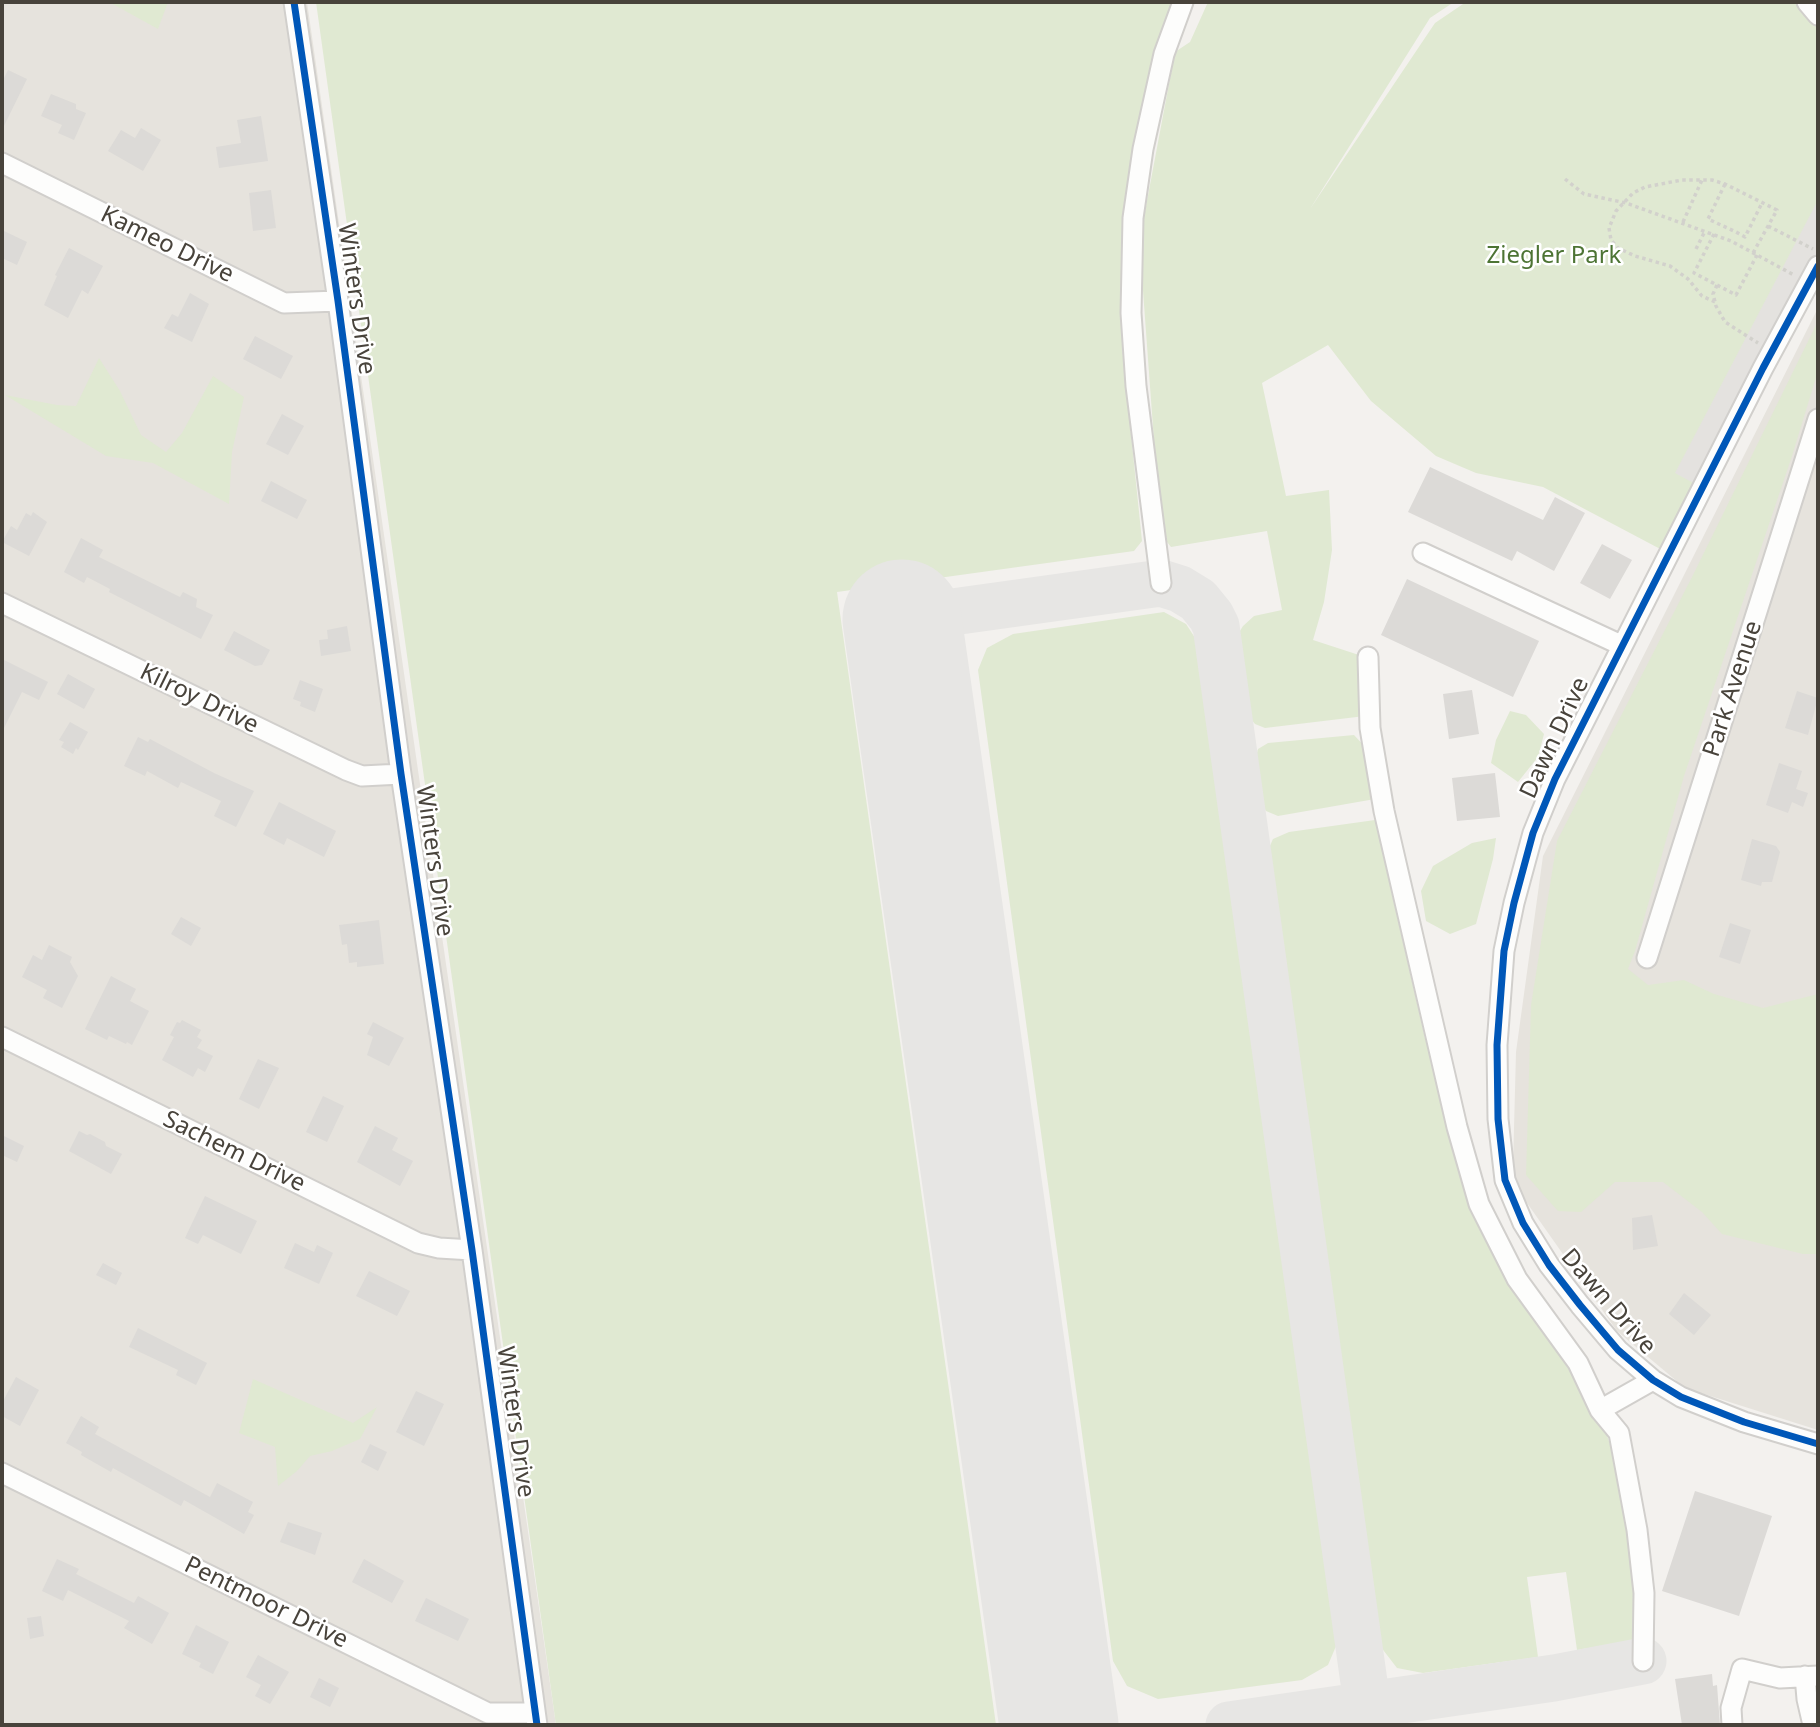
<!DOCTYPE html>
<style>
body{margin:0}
#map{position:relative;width:1820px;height:1727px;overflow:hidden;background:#f3f1ee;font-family:"Noto Sans",sans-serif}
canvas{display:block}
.frame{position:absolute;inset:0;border:4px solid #48433b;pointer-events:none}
</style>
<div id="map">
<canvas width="1820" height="1727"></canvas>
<div class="frame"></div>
</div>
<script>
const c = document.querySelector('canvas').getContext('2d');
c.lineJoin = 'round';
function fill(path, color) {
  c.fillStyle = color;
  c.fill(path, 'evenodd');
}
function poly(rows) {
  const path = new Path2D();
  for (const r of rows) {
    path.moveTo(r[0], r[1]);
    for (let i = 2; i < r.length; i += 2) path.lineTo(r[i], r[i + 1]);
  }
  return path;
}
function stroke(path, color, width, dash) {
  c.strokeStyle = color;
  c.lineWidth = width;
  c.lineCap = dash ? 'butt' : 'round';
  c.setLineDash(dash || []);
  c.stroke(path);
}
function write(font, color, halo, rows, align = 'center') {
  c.font = font + ' "Noto Sans",sans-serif';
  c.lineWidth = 5;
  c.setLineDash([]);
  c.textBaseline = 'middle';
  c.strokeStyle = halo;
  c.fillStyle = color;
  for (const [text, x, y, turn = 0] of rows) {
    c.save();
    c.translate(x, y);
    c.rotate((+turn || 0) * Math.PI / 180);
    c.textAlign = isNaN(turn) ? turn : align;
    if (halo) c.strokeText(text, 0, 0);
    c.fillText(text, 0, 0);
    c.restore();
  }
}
fill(poly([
 [2,2,307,2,556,1725,2,1725],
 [1818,308,1818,1430,1685,1388,1617,1331,1520,1193,1513,1167,1516,1052,1543,856]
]), '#e6e3dd');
fill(poly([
 [109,2,168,2,158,29],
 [316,2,1174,2,1142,106,1124,218,1122,347,1142,541,1134,551,837,592,996,1725,556,1725],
 [1208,2,1454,2,1430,18,1310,209,1435,23,1466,2,1818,2,1818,237,1664,551,1543,487,1476,473,1436,456,1371,401,1328,345,1262,383,1286,496,1329,490,1332,550,1324,602,1313,640,1359,655,1365,716,1265,728,1255,724,1244,711,1235,639,1243,626,1254,616,1282,610,1267,531,1171,547,1167,542,1157,482,1142,277,1143,222,1175,52,1190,42],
 [1818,321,1818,371,1792,456,1684,776,1635,951,1628,969,1648,985,1684,980,1714,994,1763,1008,1818,994,1818,1254,1803,1254,1722,1234,1702,1212,1663,1182,1615,1182,1581,1212,1558,1211,1526,1175,1531,1005,1557,841,1693,575],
 [99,358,120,391,141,435,166,452,182,433,213,376,244,397,232,452,229,504,153,463,106,456,5,395,57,405,76,406],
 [1164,612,1186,624,1203,650,1339,1639,1328,1665,1302,1680,1158,1699,1127,1686,1113,1661,978,670,987,648,1013,634],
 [1510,711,1526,715,1544,734,1538,757,1518,782,1491,763,1496,740],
 [1354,735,1369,751,1375,799,1278,816,1266,811,1257,798,1253,766,1258,749,1268,743],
 [1375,820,1425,1038,1467,1184,1504,1268,1603,1423,1619,1472,1637,1589,1637,1640,1577,1650,1566,1572,1527,1577,1538,1657,1423,1673,1397,1668,1377,1642,1266,855,1273,839,1289,832],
 [1496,838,1493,859,1476,924,1450,934,1426,921,1421,891,1433,866,1472,843],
 [253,1379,353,1423,377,1407,360,1439,332,1451,310,1456,297,1471,278,1486,275,1447,239,1433]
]), '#e0e9d2');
fill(poly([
 [1818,200,1818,260,1699,486,1675,473]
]), '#e4e2df');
stroke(poly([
 [902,619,1161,583,1180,589,1198,600,1211,616,1216,626,1370,1725],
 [1055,1693,1071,1717,1081,1725],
 [1229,1725,1554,1678,1643,1661]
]), '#e7e6e4', 47);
stroke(poly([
 [902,619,1059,1725]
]), '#e7e6e4', 119);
fill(poly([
 [8,70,27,79,2,130,2,82],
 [51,94,76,104,76,109,86,113,74,140,58,133,62,125,41,116],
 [261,116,268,161,219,168,216,147,241,143,237,120],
 [141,128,161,140,143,171,108,151,121,130,135,138],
 [271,190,276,228,253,231,249,193],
 [2,230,27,242,17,265,2,258],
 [69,248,103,266,88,294,82,290,68,318,44,305,57,276,55,275],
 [190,293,209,304,192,342,164,328,172,314,178,317],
 [255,336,293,356,281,379,243,359],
 [282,414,304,426,288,455,266,444],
 [1430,467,1543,520,1555,497,1585,513,1554,571,1517,551,1512,561,1408,512],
 [271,481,307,500,297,519,261,501],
 [33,512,47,522,29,556,2,542,11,526,17,530,26,513,31,516],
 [81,538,103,550,99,557,180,597,183,592,197,599,196,607,213,615,201,639,109,592,110,589,87,577,84,583,64,572],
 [1602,544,1632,560,1610,599,1580,583],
 [1407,579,1539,641,1513,697,1381,635],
 [347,626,351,651,321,656,319,640,328,639,327,630],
 [234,631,270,650,262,665,255,666,224,650],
 [2,659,48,682,39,700,22,692,2,732],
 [68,674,95,689,84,709,57,694],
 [300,680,323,689,315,712,300,706,301,702,293,699],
 [1472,690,1479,734,1449,739,1443,694],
 [1797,691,1818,698,1808,735,1785,728],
 [70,722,88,732,78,750,76,748,73,754,61,747,64,742,59,740],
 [138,737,148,742,150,739,214,773,254,791,236,827,214,816,221,801,181,782,178,788,147,771,145,776,124,766],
 [1779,763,1802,771,1796,789,1808,793,1803,807,1792,802,1788,813,1766,805],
 [1495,773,1500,817,1457,821,1452,778],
 [279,802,336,831,324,857,287,838,284,845,263,834],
 [1752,839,1776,846,1780,852,1772,882,1762,882,1761,886,1741,880],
 [181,917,201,928,191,946,171,934],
 [379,920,384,964,357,967,357,962,349,963,347,944,342,945,339,925],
 [1730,923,1751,930,1740,964,1719,957],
 [49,945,72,957,70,962,78,976,62,1008,43,998,47,990,22,977,33,955,42,960],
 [111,976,136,989,130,1001,149,1011,132,1045,127,1042,126,1044,109,1036,107,1040,85,1029],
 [182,1020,201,1030,197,1037,202,1040,197,1048,213,1056,205,1072,198,1068,193,1077,162,1060,174,1037,170,1035,177,1022,180,1023],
 [373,1022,404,1038,389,1066,367,1055,373,1037,367,1034],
 [258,1059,279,1068,259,1109,239,1099],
 [323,1096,344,1106,327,1142,306,1132],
 [375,1126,398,1138,392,1150,413,1161,400,1186,357,1162],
 [79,1131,87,1135,90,1134,105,1142,106,1146,122,1154,111,1174,69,1151],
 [2,1135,24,1146,17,1162,2,1155],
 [205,1196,257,1221,241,1254,203,1235,198,1244,185,1238],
 [1652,1215,1658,1246,1633,1250,1632,1218],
 [295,1243,314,1252,317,1245,333,1253,319,1284,284,1268],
 [103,1263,122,1273,116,1285,96,1275],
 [369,1271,410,1291,397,1316,356,1296],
 [1684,1293,1711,1315,1694,1335,1669,1314],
 [138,1328,207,1363,196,1385,176,1375,178,1370,129,1347],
 [16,1377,39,1390,20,1426,2,1416,2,1403],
 [416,1391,444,1404,424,1446,396,1432],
 [81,1416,99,1427,95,1434,210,1497,217,1483,253,1502,248,1512,254,1515,244,1534,184,1500,181,1506,113,1468,111,1472,81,1455,82,1452,66,1443],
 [370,1444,387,1452,378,1471,361,1462],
 [1695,1491,1772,1516,1739,1616,1662,1591],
 [288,1522,322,1533,315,1555,280,1542],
 [57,1559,79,1569,76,1574,134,1603,138,1596,169,1613,152,1644,124,1628,129,1621,68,1590,63,1601,42,1591],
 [364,1559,404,1581,392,1603,352,1582],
 [426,1598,469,1619,458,1641,415,1621],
 [41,1616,44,1636,30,1639,27,1618],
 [196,1625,229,1642,213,1674,199,1667,201,1663,182,1654],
 [258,1655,289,1672,270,1704,255,1696,261,1685,246,1677],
 [1712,1674,1713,1686,1717,1685,1720,1725,1682,1725,1675,1679],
 [319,1678,339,1688,330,1707,310,1697]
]), '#dcdad7');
const minor = poly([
 [294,2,338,301,401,774,472,1250,537,1725],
 [1807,2,1818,15],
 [2,163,284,303,338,301],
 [1818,266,1763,368,1555,779,1533,833,1514,903,1504,951,1497,1045,1498,1119,1505,1180,1523,1223,1549,1265,1580,1305,1618,1350,1653,1380,1681,1397,1744,1422,1818,1444],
 [1423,553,1621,645],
 [1161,583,1136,386,1131,313,1133,218,1143,149,1164,54,1183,2],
 [2,603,346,770,362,776,401,774],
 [1368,657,1370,728,1384,811,1457,1127,1479,1204,1517,1279,1578,1363,1600,1410,1619,1433,1637,1530,1644,1593,1643,1661],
 [1647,958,1818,419],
 [2,1037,418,1243,439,1248,472,1250],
 [1600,1410,1653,1380],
 [2,1473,488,1713,535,1713],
 [1805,1676,1807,1699,1813,1725],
 [1732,1725,1731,1708,1742,1669,1780,1678,1818,1676]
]);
stroke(minor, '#d1cfcc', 23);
stroke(poly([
 [1565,179,1584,194,1626,203,1731,241,1794,275],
 [1725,184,1708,219,1736,232,1745,237,1762,203],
 [1683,222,1702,180],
 [1768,226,1813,249],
 [1714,234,1694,273,1736,295,1757,255],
 [1696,249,1705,231],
 [1717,285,1713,294,1716,306,1725,322,1758,343],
 [1715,302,1702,296,1688,279,1670,266,1635,256,1618,248,1611,240,1609,228,1616,211,1633,193,1645,187,1682,180,1712,180,1725,184,1777,210,1753,253]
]), '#d2d1cc', 3.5, [3.5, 3.5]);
stroke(minor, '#fdfdfc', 19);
stroke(poly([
 [294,2,338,301,401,774,472,1250,537,1725],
 [1818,266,1763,368,1555,779,1533,833,1514,903,1504,951,1497,1045,1498,1119,1505,1180,1523,1223,1549,1265,1580,1305,1618,1350,1653,1380,1681,1397,1744,1422,1818,1444]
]), '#0057b8', 7);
write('24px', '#48433b', '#fff', [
 ["Kameo Drive",167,245,26],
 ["Winters Drive",356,299,82],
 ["Park Avenue",1733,689,-72],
 ["Kilroy Drive",199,699,26],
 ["Dawn Drive",1555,738,-65],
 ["Winters Drive",434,861,82],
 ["Sachem Drive",234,1152,26],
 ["Dawn Drive",1608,1302,49],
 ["Winters Drive",515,1422,82],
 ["Pentmoor Drive",266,1603,26]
]);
write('24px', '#4d7434', '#fff', [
 ["Ziegler Park",1554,256]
]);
</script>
